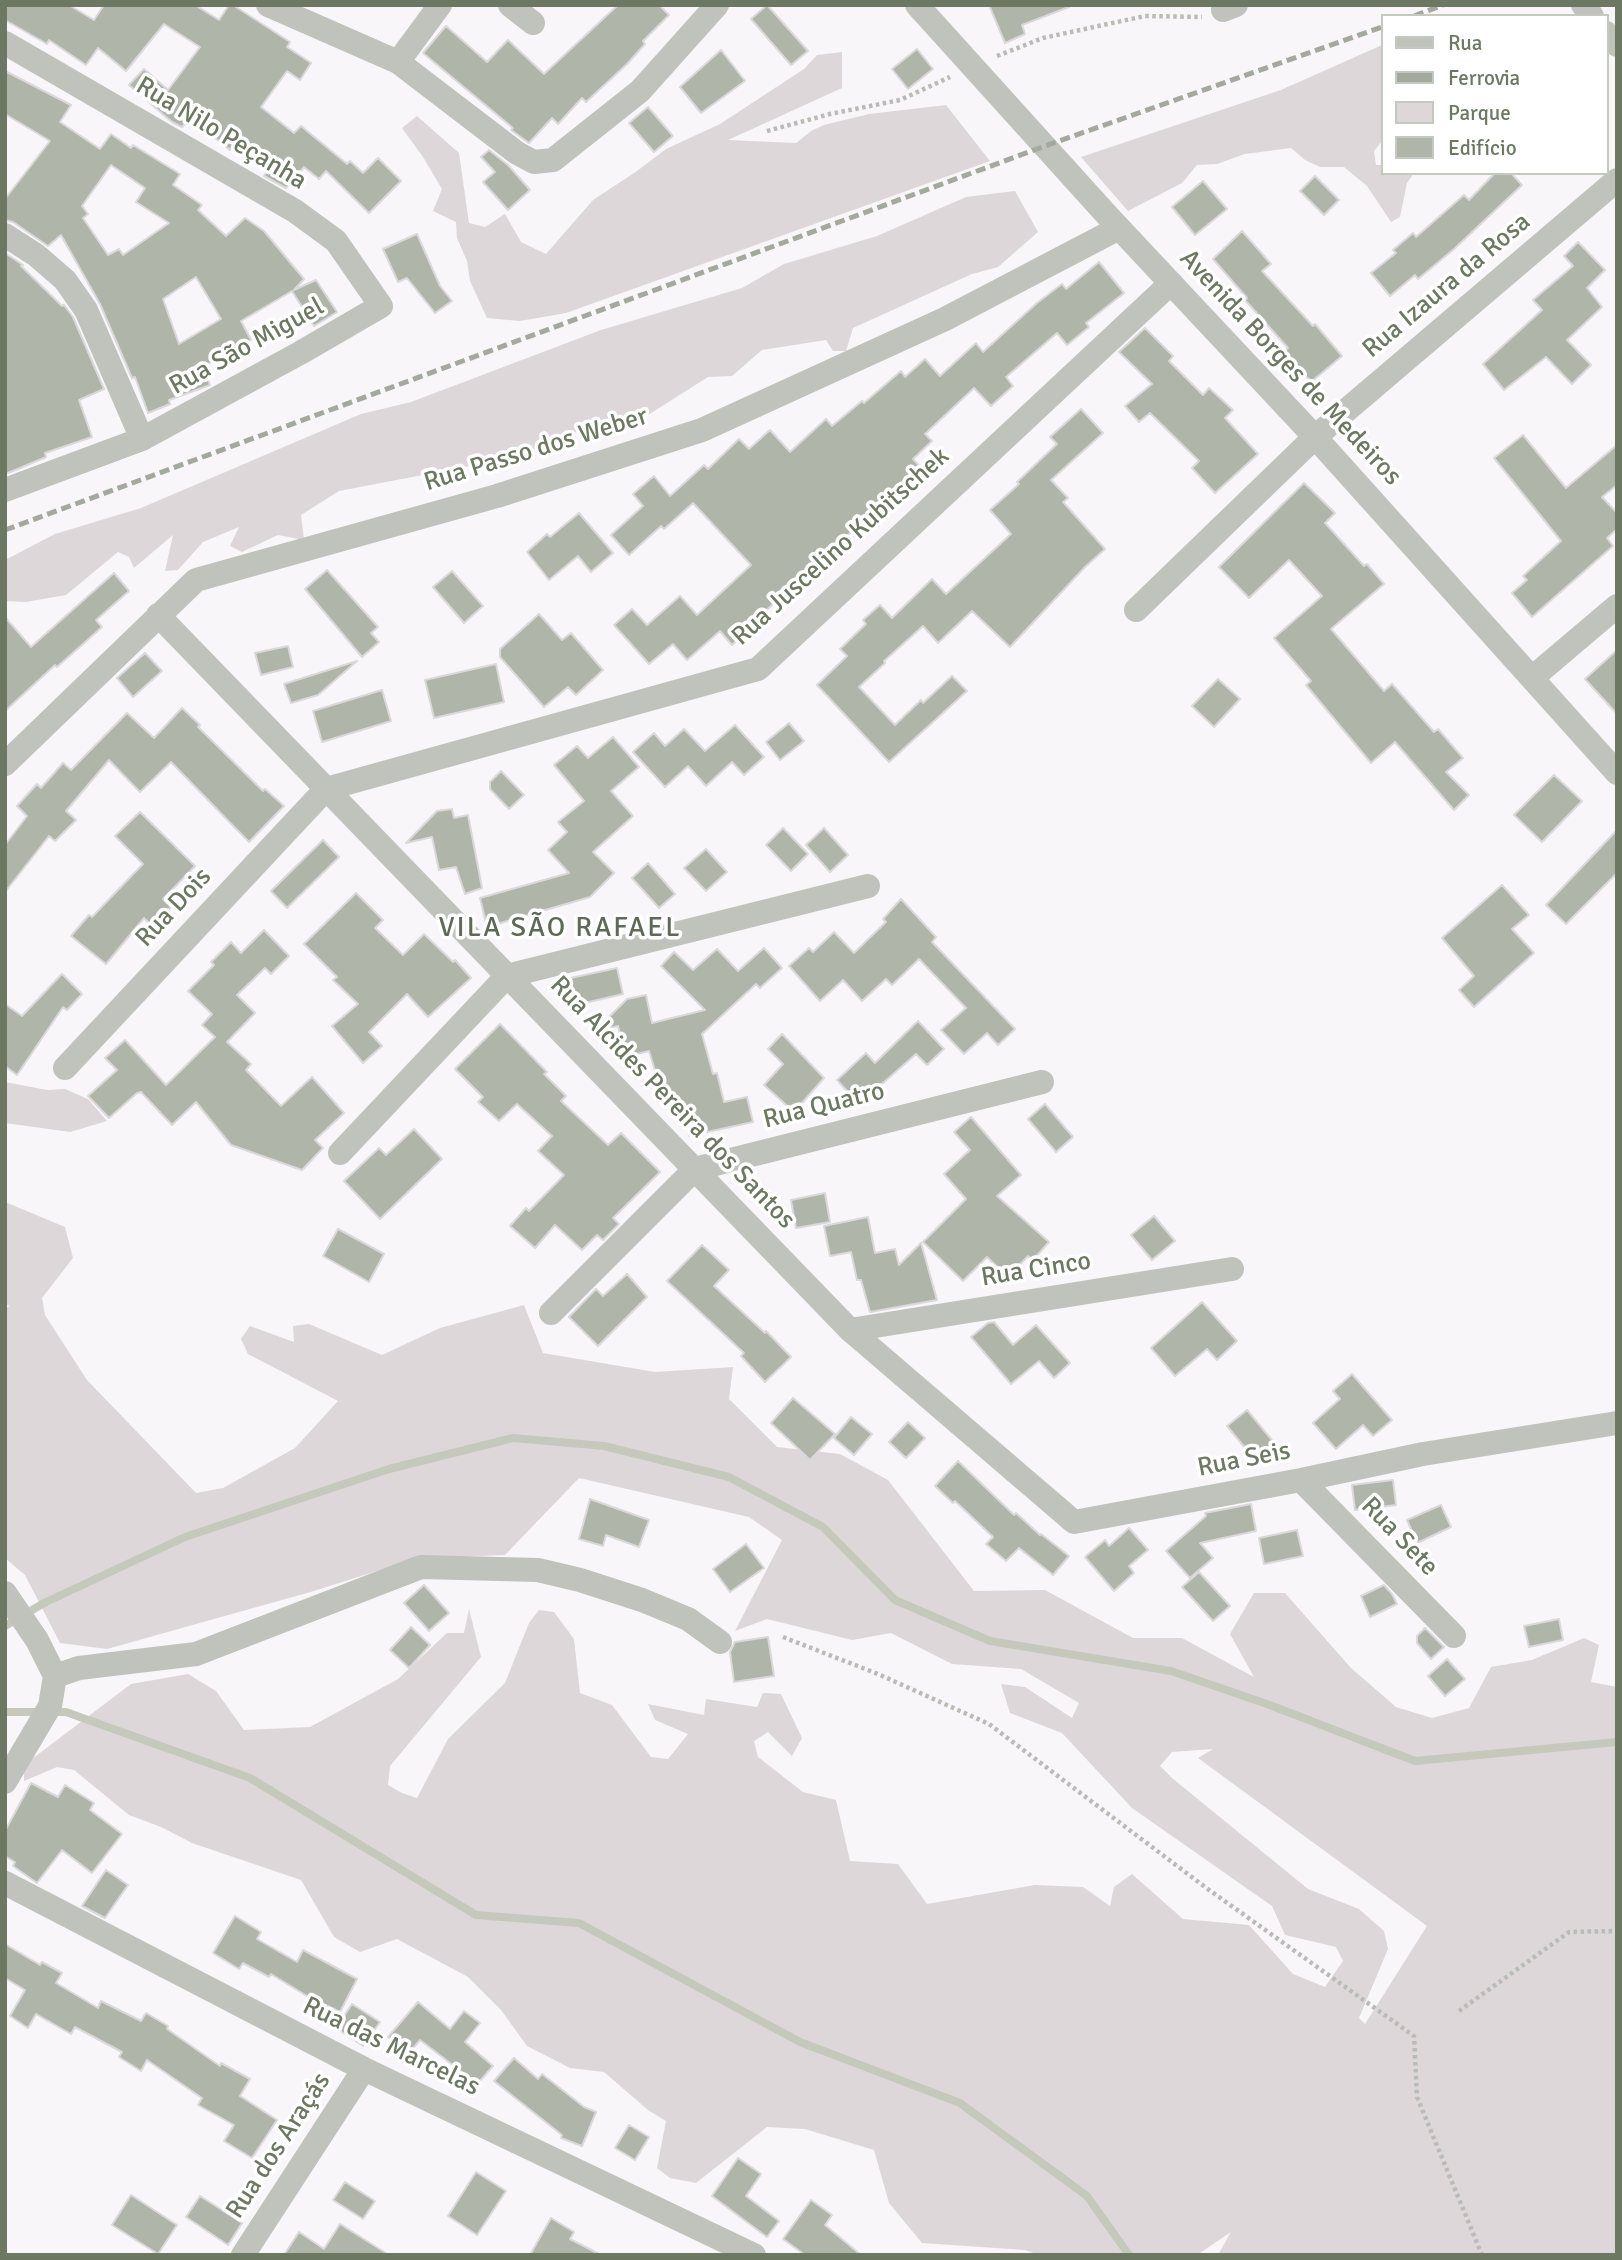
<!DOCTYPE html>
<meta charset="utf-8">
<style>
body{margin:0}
#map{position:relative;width:1622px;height:2260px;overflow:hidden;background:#f8f6f8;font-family:Signika,sans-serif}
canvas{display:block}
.frame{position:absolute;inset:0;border:7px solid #6c7862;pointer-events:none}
.legend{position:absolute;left:1381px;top:14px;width:228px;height:161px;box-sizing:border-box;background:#fff;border:2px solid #c4c9c0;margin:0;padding:9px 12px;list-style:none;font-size:21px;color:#6c7862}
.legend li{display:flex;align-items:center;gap:14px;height:35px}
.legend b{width:35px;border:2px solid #c4c9c0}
</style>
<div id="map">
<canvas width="1622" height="2260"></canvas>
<div class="frame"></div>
<ul class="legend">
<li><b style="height:9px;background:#bfc3bb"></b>Rua</li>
<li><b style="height:9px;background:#a3a99e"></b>Ferrovia</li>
<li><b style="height:19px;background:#ded7d9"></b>Parque</li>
<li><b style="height:19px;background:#b0b5aa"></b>Edifício</li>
</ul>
</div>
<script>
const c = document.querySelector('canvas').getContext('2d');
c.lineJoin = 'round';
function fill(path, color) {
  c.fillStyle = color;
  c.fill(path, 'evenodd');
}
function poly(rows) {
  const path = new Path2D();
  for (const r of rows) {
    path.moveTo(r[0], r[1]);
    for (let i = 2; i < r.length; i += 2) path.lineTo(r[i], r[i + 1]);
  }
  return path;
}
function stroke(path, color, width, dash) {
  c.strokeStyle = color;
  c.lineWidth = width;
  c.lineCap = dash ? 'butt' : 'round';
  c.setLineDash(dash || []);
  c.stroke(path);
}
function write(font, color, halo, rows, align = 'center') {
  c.font = font + ' Signika,sans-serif';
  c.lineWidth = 7;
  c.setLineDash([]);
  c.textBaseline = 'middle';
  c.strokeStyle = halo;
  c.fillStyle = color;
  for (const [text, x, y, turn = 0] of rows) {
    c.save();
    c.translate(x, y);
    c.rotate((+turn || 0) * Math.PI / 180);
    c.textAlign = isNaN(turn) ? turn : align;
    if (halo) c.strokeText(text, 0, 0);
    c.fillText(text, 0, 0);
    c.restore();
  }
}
fill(poly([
 [1382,45,1382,141,1374,151,1376,165,1382,165,1382,173,1414,173,1407,183,1400,217,1391,222,1367,186,1344,167,1320,167,1305,160,1291,148,1245,154,1217,164,1197,165,1182,183,1128,211,1081,157,1281,90],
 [842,52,842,88,728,140,796,143,811,131,824,125,869,114,946,105,990,161,566,313,520,321,487,318,470,281,467,261,457,238,456,222,433,211,442,189,423,157,402,128,417,116,459,153,469,223,485,227,505,214,521,242,546,254,593,200,637,171,666,149,720,124,804,69,817,55],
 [1015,191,1038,232,998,267,972,274,853,328,846,351,833,351,826,340,762,350,732,376,708,377,629,427,589,427,512,458,339,491,301,515,304,540,278,535,242,552,230,546,239,527,203,542,178,570,165,571,173,535,134,568,129,557,118,552,66,595,26,602,5,601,5,560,55,534,141,508,361,414,411,402,601,330,742,288,784,264,877,236,966,197],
 [5,1082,47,1090,65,1089,88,1099,107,1121,70,1132,5,1123],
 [5,1202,65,1227,73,1258,42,1298,45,1315,87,1380,196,1493,223,1488,295,1448,338,1401,248,1354,241,1339,250,1326,294,1342,293,1326,309,1324,382,1355,440,1328,524,1305,543,1353,655,1372,733,1367,729,1399,777,1447,840,1454,888,1480,974,1591,1045,1590,1133,1638,1182,1638,1254,1677,1230,1634,1254,1593,1285,1593,1351,1668,1396,1707,1432,1718,1469,1708,1491,1667,1532,1660,1584,1638,1599,1645,1591,1682,1617,1687,1617,2255,1218,2255,1231,2232,1197,2255,1039,2255,1025,2250,922,2243,889,2203,874,2150,805,2129,767,2127,696,2183,670,2178,657,2168,666,2121,648,2110,604,2072,570,2068,527,2046,501,2010,468,1977,397,1939,360,1952,334,1937,301,1880,192,1843,161,1827,129,1815,74,1770,57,1767,24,1781,24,1765,131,1684,188,1674,216,1691,244,1730,310,1727,398,1679,447,1633,464,1633,469,1609,481,1657,390,1766,388,1785,402,1793,417,1798,448,1739,505,1683,529,1623,539,1610,554,1612,574,1639,580,1693,612,1705,651,1757,668,1759,688,1734,655,1720,648,1704,704,1715,706,1699,757,1707,763,1693,781,1694,802,1738,792,1756,768,1732,754,1741,758,1757,803,1792,836,1800,850,1861,898,1864,927,1904,1035,1885,1083,1887,1110,1906,1114,1887,1132,1874,1183,1919,1249,1925,1293,1974,1325,1987,1343,1961,1336,1947,1285,1935,1272,1906,1132,1808,1062,1733,1010,1713,1001,1684,1025,1687,1072,1718,1079,1703,1021,1669,952,1664,891,1633,852,1640,767,1619,735,1631,782,1540,749,1517,579,1478,505,1555,418,1558,314,1591,107,1649,60,1643,25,1575,5,1558,5,1308,10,1306,5,1304],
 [1213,1749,1198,1758,1427,1926,1365,2024,1359,2018,1388,1949,1384,1931,1359,1909,1308,1889,1172,1778,1160,1766,1172,1752]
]), '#ded7d9');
stroke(poly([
 [5,1626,44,1603,185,1537,389,1469,513,1438,604,1446,729,1477,823,1527,895,1600,990,1641,1171,1671,1267,1704,1415,1761,1617,1742],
 [5,1712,66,1712,250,1778,476,1915,579,1923,800,2042,960,2103,1087,2196,1129,2255]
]), '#c4c9bc', 8);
const building = poly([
 [5,5,69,5,94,20,104,5,195,5,219,20,229,5,233,5,290,42,287,47,311,63,300,80,287,71,261,107,294,133,301,126,347,164,350,161,363,173,378,158,401,181,369,213,326,171,319,179,304,167,286,188,264,176,268,170,233,144,230,150,191,118,182,127,172,122,129,85,144,69,168,90,200,47,164,24,126,71,98,48,86,65,49,40,47,44,5,20,5,5],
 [618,5,659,5,669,15,643,41,645,44,627,64,586,102,582,98,558,124,552,118,529,143,511,130,513,128,423,53,446,26,487,62,508,40,544,74,618,5],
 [767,5,808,51,791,65,751,19,767,5],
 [989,5,1069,5,1069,7,1022,25,1025,34,1005,43,989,5],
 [917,49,933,69,908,89,892,69,917,49],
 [721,50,745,81,701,113,680,87,721,50],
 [5,71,71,105,60,122,100,149,111,134,131,148,133,145,180,174,173,185,202,205,198,210,226,236,245,218,264,231,304,279,294,290,316,280,337,312,314,326,292,291,241,321,251,340,203,367,210,385,169,400,170,404,148,413,135,377,132,378,100,304,61,235,48,246,13,222,5,220,5,199,50,141,5,114,5,71],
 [111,165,145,188,136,202,169,223,123,255,119,249,108,255,83,218,88,214,82,206,111,165],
 [196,277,221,319,179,344,163,299,196,277],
 [648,107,673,136,654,152,629,123,648,107],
 [489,150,508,165,530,190,508,210,483,182,495,172,481,157,489,150],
 [1495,173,1511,173,1522,185,1454,249,1418,279,1415,275,1390,296,1371,273,1396,253,1393,250,1413,233,1416,237,1464,195,1469,200,1495,173],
 [1315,176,1339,200,1324,215,1300,191,1315,176],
 [1203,181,1227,209,1195,235,1172,207,1203,181],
 [1242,231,1271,264,1262,271,1313,326,1315,324,1342,356,1311,382,1284,351,1288,348,1245,300,1247,298,1213,259,1242,231],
 [417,234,440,286,452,301,435,313,407,278,398,282,383,249,417,234],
 [1578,242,1605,270,1587,288,1602,307,1567,340,1591,365,1572,384,1546,357,1504,390,1483,364,1542,310,1533,300,1573,266,1564,256,1578,242],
 [5,253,23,265,21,266,62,306,64,305,73,317,104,389,79,400,92,437,45,453,46,457,8,473,5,473,5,253],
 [1099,262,1124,293,1086,323,1089,327,1067,345,1057,333,1006,377,1013,386,991,406,974,388,925,434,932,441,913,459,925,472,884,507,881,504,835,547,837,549,816,568,813,565,779,597,780,598,752,623,754,625,732,645,720,631,687,660,673,644,649,664,614,625,632,609,647,625,680,596,697,615,751,565,693,503,664,529,661,526,629,555,611,535,643,506,633,494,654,476,670,496,704,465,708,469,739,439,749,449,770,430,790,452,826,419,832,426,862,401,864,403,901,371,905,377,925,359,940,376,976,343,983,352,1037,303,1062,284,1066,289,1099,262],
 [1145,328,1173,356,1169,361,1203,395,1209,388,1233,410,1225,418,1258,454,1215,493,1192,468,1199,461,1150,413,1139,422,1125,406,1152,384,1119,352,1145,328],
 [1081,409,1103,433,1051,480,1068,498,1063,502,1105,549,1085,567,1010,647,972,611,938,643,923,626,884,661,885,663,859,687,895,725,921,700,923,703,952,676,967,691,889,762,817,685,847,656,840,649,866,624,863,620,880,605,892,618,932,579,946,594,1011,534,990,510,1019,484,1017,482,1057,444,1050,437,1081,409],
 [1523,435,1566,488,1617,445,1617,485,1602,497,1617,513,1617,529,1607,538,1613,546,1532,617,1512,593,1527,580,1523,576,1561,541,1494,458,1523,435],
 [1304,483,1335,513,1325,523,1364,566,1367,564,1384,584,1331,629,1384,691,1392,684,1434,732,1438,729,1463,758,1446,772,1469,795,1454,810,1395,742,1371,763,1306,685,1311,681,1274,638,1322,596,1289,560,1249,598,1219,567,1304,483],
 [579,513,613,553,591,572,578,556,549,580,527,552,547,534,550,537,579,513],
 [327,570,378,627,371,633,379,642,362,657,305,589,327,570],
 [452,571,483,606,464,623,433,587,452,571],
 [114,573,129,591,96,620,102,627,57,667,55,665,5,711,5,617,31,647,114,573],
 [539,614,562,640,571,633,603,670,576,695,568,687,544,707,500,657,500,649,539,614],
 [288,646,293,667,261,675,255,653,288,646],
 [1617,650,1617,714,1585,679,1617,650],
 [145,653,162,671,133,697,117,678,145,653],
 [357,661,318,695,291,703,284,684,357,661],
 [496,664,504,702,434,718,425,680,496,664],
 [1218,679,1240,699,1214,727,1192,706,1218,679],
 [382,690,391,721,322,742,313,711,382,690],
 [182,708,200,725,198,727,263,791,265,789,284,806,249,842,171,762,140,792,109,760,66,811,76,820,55,841,49,836,5,892,5,845,27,816,17,806,37,784,41,788,63,763,71,770,127,713,154,738,182,708],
 [789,723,804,741,780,760,766,742,789,723],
 [735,725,764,757,744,775,732,762,706,786,688,766,665,787,633,752,654,733,665,746,684,729,705,751,735,725],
 [613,737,639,767,611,791,633,816,593,852,614,873,590,897,487,927,480,898,569,873,548,850,567,832,558,822,584,801,554,765,577,746,588,758,613,737],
 [501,771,524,795,509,809,490,789,490,782,501,771],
 [1554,775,1582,801,1542,842,1514,815,1554,775],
 [452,809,454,818,468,815,482,888,465,894,456,867,439,870,432,837,406,843,437,811,452,809],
 [140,812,195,866,163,899,171,907,152,926,144,918,106,964,71,936,89,915,92,917,143,864,115,836,140,812],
 [783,828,808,854,791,871,766,845,783,828],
 [824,828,848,855,830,872,806,845,824,828],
 [1617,830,1617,873,1566,924,1546,905,1617,830],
 [323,840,339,857,287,908,271,891,323,840],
 [706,849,727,872,706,891,684,868,706,849],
 [648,863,675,894,659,908,632,878,648,863],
 [1502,885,1529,915,1512,929,1534,953,1474,1007,1459,990,1474,976,1442,938,1502,885],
 [356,893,383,920,375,928,403,955,424,934,453,962,455,960,471,978,428,1017,407,994,369,1032,382,1046,363,1063,332,1026,358,1004,333,980,337,977,304,944,356,893],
 [901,899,936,937,932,942,1015,1029,998,1045,987,1033,964,1054,941,1030,966,1008,919,959,892,985,886,979,862,1001,843,980,820,1001,789,966,809,948,813,952,834,932,854,953,886,922,883,919,901,899],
 [264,930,289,956,271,974,265,968,237,995,255,1013,227,1042,251,1064,246,1070,281,1106,312,1077,344,1113,315,1140,323,1148,302,1170,231,1145,196,1102,172,1125,141,1092,137,1093,109,1118,88,1096,117,1070,105,1058,125,1040,166,1085,215,1037,202,1025,212,1014,188,991,214,965,211,962,231,942,241,953,264,930],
 [764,948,782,968,760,988,756,984,702,1034,713,1074,717,1073,724,1102,747,1097,753,1122,689,1136,683,1104,668,1107,662,1079,658,1080,649,1051,626,1057,618,1026,595,1031,627,999,646,995,652,1023,705,1010,661,966,674,952,693,970,717,949,738,971,764,948],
 [617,968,623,994,572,1006,566,979,617,968],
 [62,974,82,994,67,1010,63,1007,17,1075,5,1066,5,1004,22,1016,62,974],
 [918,1021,944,1049,927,1065,916,1054,859,1104,837,1080,866,1053,875,1063,918,1021],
 [500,1024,547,1072,544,1074,566,1096,561,1101,608,1145,621,1133,660,1172,613,1218,619,1224,603,1240,597,1235,582,1250,555,1225,535,1248,510,1226,526,1208,529,1211,564,1175,538,1151,552,1136,517,1104,499,1121,478,1102,483,1097,455,1069,500,1024],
 [782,1034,824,1078,794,1112,764,1085,783,1064,768,1049,782,1034],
 [1045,1104,1073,1137,1056,1152,1028,1119,1045,1104],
 [971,1117,1021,1175,997,1196,1049,1242,1033,1260,1028,1256,1008,1277,987,1257,963,1281,923,1242,966,1199,944,1174,970,1150,954,1132,971,1117],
 [414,1129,442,1159,380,1219,344,1181,379,1148,386,1155,414,1129],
 [825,1193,830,1222,796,1228,791,1200,825,1193],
 [1154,1216,1175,1241,1152,1260,1131,1235,1154,1216],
 [868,1217,875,1253,895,1249,899,1265,921,1243,937,1300,870,1312,861,1280,857,1280,851,1252,830,1256,824,1226,868,1217],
 [338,1229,384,1254,369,1282,323,1256,338,1229],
 [702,1245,729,1270,714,1286,765,1333,766,1331,791,1357,765,1382,741,1356,744,1353,667,1281,702,1245],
 [627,1274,647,1297,598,1346,569,1317,596,1289,603,1296,627,1274],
 [1202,1302,1237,1341,1217,1360,1207,1349,1175,1376,1151,1348,1202,1302],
 [994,1322,1013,1345,1036,1325,1070,1363,1054,1378,1039,1361,1011,1384,971,1337,988,1323,994,1322],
 [1352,1374,1392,1420,1373,1436,1363,1425,1336,1449,1313,1423,1340,1399,1333,1391,1352,1374],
 [793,1398,835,1434,810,1460,771,1423,793,1398],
 [1247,1410,1276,1445,1256,1461,1227,1426,1247,1410],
 [851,1417,872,1434,854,1455,834,1438,851,1417],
 [908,1422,925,1438,906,1458,889,1442,908,1422],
 [958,1461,1014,1515,1016,1513,1040,1535,1041,1534,1069,1556,1053,1575,1019,1548,1006,1561,986,1544,993,1537,955,1501,953,1503,935,1486,958,1461],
 [1393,1480,1396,1505,1355,1510,1352,1485,1393,1480],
 [590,1499,649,1520,639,1547,606,1535,603,1546,579,1539,590,1499],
 [1251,1504,1256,1531,1200,1543,1213,1558,1190,1578,1166,1551,1206,1516,1205,1513,1251,1504],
 [1441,1505,1451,1527,1417,1543,1407,1520,1441,1505],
 [1129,1528,1148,1550,1129,1566,1134,1573,1114,1591,1085,1557,1105,1540,1109,1546,1129,1528],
 [1297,1530,1303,1556,1264,1564,1259,1538,1297,1530],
 [746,1544,764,1568,730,1592,713,1569,746,1544],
 [1199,1572,1230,1606,1213,1621,1182,1587,1199,1572],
 [424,1585,449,1613,429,1631,404,1603,424,1585],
 [1384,1585,1392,1594,1397,1604,1370,1617,1361,1596,1384,1585],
 [1559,1619,1563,1640,1529,1647,1524,1626,1559,1619],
 [411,1627,430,1645,409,1668,390,1650,411,1627],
 [1425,1628,1444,1647,1431,1659,1417,1643,1417,1636,1425,1628],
 [768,1637,774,1676,734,1682,730,1652,735,1642,768,1637],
 [1447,1659,1465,1679,1445,1696,1428,1676,1447,1659],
 [31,1783,58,1797,65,1785,94,1803,90,1810,122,1834,92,1873,62,1850,37,1883,13,1866,15,1862,5,1856,5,1831,31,1783],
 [106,1870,128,1885,105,1918,82,1906,106,1870],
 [235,1916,261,1932,257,1939,297,1962,303,1950,357,1979,340,2012,307,1996,271,1974,269,1977,243,1963,239,1969,213,1953,235,1916],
 [5,1944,40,1965,42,1962,62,1973,56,1983,98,2008,101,2001,141,2021,146,2013,168,2026,167,2029,220,2066,221,2063,250,2079,240,2096,277,2120,252,2158,224,2141,234,2125,198,2105,202,2098,147,2060,141,2071,119,2057,122,2052,75,2027,71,2034,36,2014,28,2028,10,2016,25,1990,5,1978,5,1944],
 [418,2002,450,2029,464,2011,480,2023,465,2042,493,2066,473,2089,458,2076,462,2072,420,2040,408,2054,388,2037,418,2002],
 [352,2004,380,2022,363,2046,336,2028,352,2004],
 [514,2058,538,2079,542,2074,584,2107,596,2112,582,2146,561,2138,562,2135,494,2081,514,2058],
 [629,2125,649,2137,635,2160,615,2148,629,2125],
 [738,2158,761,2174,746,2196,779,2221,767,2237,712,2196,738,2158],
 [476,2172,506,2191,477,2235,448,2216,476,2172],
 [345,2182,375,2201,363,2219,333,2200,345,2182],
 [131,2195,177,2225,158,2254,112,2225,131,2195],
 [200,2196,242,2223,228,2245,186,2217,200,2196],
 [811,2200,832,2215,825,2225,861,2255,805,2255,783,2239,811,2200],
 [551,2218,574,2232,570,2239,601,2255,530,2255,551,2218],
 [340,2224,389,2255,284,2255,299,2232,324,2249,340,2224]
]);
fill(building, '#b0b5aa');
stroke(building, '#dad8d9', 2);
stroke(poly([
 [997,56,1043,38,1145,16,1202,17],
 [767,131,830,114,900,100,950,77],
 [783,1637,878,1674,989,1724,1205,1887,1414,2036,1417,2097,1482,2255],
 [1459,2011,1569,1932,1617,1931]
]), '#b9bcb6', 4.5, [3.5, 3.5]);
stroke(poly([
 [268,5,398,62,517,153,534,162,553,160,640,91,717,5],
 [510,5,533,23],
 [917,5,1106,214,1315,437,1617,773],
 [1583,5,1592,16],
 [1223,10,1236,5],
 [1606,33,1617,45],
 [5,43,295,211,336,241,381,306,300,353,142,439,5,490],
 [398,62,440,5],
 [5,235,36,255,65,280,86,310,142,439],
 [1136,610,1315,437,1617,180],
 [158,615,850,1330,1074,1522,1301,1480,1423,1454,1617,1423],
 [1532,678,1617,606],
 [5,764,196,580,497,496,702,430,945,319,1119,228],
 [65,1068,326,789,758,669,1171,283],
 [340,1153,507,976,868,886],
 [551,1313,695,1169,1042,1082],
 [850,1330,1232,1269],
 [1301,1480,1454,1636],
 [5,1593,37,1640,55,1676,50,1706,5,1782],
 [55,1676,79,1668,196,1654,421,1567,538,1570,580,1580,642,1600,688,1619,720,1642],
 [5,1883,364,2069,754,2255],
 [243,2255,364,2069]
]), '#bfc3bb', 24);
stroke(poly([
 [1414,16,1443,5],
 [5,530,1045,146,1382,27]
]), '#a3a99e', 5, [10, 5]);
write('26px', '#6c7862', '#fff', [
 ["Rua Nilo Peçanha",221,134,31],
 ["Rua Izaura da Rosa",1447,286,-40],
 ["Rua São Miguel",247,347,-29],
 ["Avenida Borges de Medeiros",1290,368,47],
 ["Rua Passo dos Weber",536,450,-17],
 ["Rua Juscelino Kubitschek",841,547,-42],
 ["Rua Dois",174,908,-47],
 ["Rua Alcides Pereira dos Santos",672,1103,46],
 ["Rua Quatro",824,1106,-14],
 ["Rua Cinco",1036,1270,-9],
 ["Rua Seis",1244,1460,-11],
 ["Rua Sete",1399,1537,46],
 ["Rua das Marcelas",391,2047,26],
 ["Rua dos Araçás",279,2146,-57]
]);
c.letterSpacing = '2px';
write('28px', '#5f6958', '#fff', [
 ["VILA SÃO RAFAEL",560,929]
]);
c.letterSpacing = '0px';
</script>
